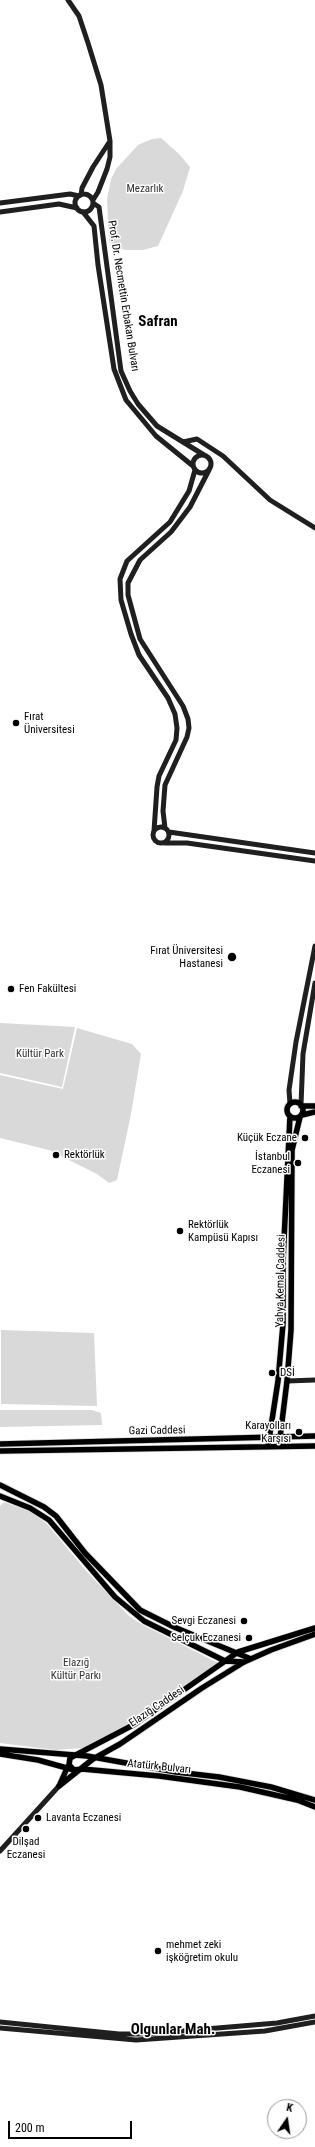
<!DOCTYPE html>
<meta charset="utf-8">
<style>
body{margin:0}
#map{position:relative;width:315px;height:2147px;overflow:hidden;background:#fff;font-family:"Roboto Condensed",sans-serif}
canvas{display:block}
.north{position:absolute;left:267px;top:2099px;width:40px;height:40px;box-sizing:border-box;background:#fff;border:1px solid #999;border-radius:50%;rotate:13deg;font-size:11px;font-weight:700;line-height:16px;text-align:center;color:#000}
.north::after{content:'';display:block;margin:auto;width:14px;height:18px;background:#000;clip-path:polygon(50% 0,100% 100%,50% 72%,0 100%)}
.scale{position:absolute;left:8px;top:2121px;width:124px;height:18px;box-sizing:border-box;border:2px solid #000;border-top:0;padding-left:5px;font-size:12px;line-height:14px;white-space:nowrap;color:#000;-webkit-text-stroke:3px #fff;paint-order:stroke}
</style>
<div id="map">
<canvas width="315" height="2147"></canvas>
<div class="north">K</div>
<div class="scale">200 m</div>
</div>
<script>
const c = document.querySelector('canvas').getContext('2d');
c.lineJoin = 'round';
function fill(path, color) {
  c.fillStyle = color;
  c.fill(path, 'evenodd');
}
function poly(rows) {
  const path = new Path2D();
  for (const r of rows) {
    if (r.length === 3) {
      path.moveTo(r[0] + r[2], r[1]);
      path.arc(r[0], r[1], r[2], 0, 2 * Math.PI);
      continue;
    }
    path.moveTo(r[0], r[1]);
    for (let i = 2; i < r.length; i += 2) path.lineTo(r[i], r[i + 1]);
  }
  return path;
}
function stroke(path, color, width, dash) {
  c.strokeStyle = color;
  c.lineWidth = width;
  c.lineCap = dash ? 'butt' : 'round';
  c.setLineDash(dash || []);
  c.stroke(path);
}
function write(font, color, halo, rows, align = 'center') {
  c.font = font + ' "Roboto Condensed",sans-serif';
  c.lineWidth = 3;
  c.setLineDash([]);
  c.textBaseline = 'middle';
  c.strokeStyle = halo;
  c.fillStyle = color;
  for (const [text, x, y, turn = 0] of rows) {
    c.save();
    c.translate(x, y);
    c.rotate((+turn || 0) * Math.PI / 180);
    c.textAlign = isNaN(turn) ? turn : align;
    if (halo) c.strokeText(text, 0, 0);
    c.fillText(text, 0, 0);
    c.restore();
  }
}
fill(poly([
 [161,138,179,154,190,167,183,191,158,246,143,250,125,250,114,246,109,241,107,199,111,179,116,169,138,145,152,139],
 [0,1023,75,1027,62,1087,0,1073],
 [77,1028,132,1044,141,1054,131,1114,117,1180,109,1183,97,1174,49,1150,0,1138,0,1075,63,1089],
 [1,1330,94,1333,97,1406,1,1404],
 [0,1410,92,1410,101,1413,102,1425,0,1427],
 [4,1502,32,1512,47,1524,88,1573,128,1615,141,1624,218,1663,172,1698,104,1740,82,1748,56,1750,0,1743,0,1506]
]), '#d9d9d9');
const primary = poly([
 [295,1110,8],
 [301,1106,315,1106],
 [302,1115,315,1112],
 [0,1444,315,1436],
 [268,1446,278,1381,283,1324,283,1261,290,1116],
 [279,1446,287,1381,291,1330,292,1150,300,1117],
 [0,1451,315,1446],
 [0,1485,44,1507,56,1516,85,1553,140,1610,174,1627,251,1659],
 [0,1496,30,1508,49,1520,115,1597,144,1621,225,1661,244,1662],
 [0,1749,87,1756,176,1772,219,1777,271,1787,315,1800],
 [0,1754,38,1760,74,1770,82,1769,159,1776,240,1787,297,1800,315,1807],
 [73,1769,69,1765,70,1758,135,1724,238,1652,315,1628],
 [60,1784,68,1766],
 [59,1786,93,1759,120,1744,202,1688,244,1662,271,1650,315,1634]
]);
stroke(primary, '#dbdbdb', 7);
stroke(poly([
 [68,0,79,16,88,43,101,85,110,141,110,157,107,169,98,192,93,200],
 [84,203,9],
 [81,195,82,188,93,167,110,141],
 [0,203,70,194,79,196],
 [93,203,99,207,121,371,130,391,138,404,157,426,204,455],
 [0,212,59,204,77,208],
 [83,212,94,226,98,265,114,369,126,400,156,436,193,466],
 [183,442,197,439,223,456,270,500,315,528],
 [202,464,9],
 [161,835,8],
 [165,828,163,811,165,785,187,737,189,728,188,719,183,706,140,639,128,595,128,583,140,560,171,532,190,507,209,470],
 [154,831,157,787,159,776,176,740,177,728,175,714,168,698,139,655,131,634,121,600,120,579,127,561,170,522,189,491,195,470],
 [169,832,315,853],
 [164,843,187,843,315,861],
 [290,1104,289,1090,296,1042,315,946],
 [301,1105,303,1054,315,983],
 [287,1381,315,1380],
 [0,1851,59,1786],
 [0,2022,119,2034,146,2034,277,2023,315,2016],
 [0,2028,136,2040,265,2031,315,2022]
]), '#1f1f1f', 5);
stroke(primary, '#000', 5.5);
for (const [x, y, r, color] of [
 [16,723,4,"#000"],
 [232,957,5,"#000"],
 [11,989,4,"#000"],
 [305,1138,4,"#000"],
 [56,1155,4,"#000"],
 [298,1163,4,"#000"],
 [180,1231,4,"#000"],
 [272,1373,4,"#000"],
 [299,1432,4,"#000"],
 [244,1621,4,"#000"],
 [249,1638,4,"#000"],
 [38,1818,4,"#000"],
 [26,1829,4,"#000"],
 [158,1951,4,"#000"]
]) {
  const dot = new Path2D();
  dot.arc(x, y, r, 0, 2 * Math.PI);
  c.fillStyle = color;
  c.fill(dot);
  stroke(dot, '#fff', 1.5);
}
write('11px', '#303030', '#fff', [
 ["Mezarlık",145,189],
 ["Kültür Park",40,1054],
 ["Elazığ",76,1663],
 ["Kültür Parkı",76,1676]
]);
write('11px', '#000', '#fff', [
 ["Prof. Dr. Necmettin Erbakan Bulvarı",123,296,81],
 ["Yahya Kemal Caddesi",281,1281,-89],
 ["Gazi Caddesi",157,1431,-1],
 ["Elazığ Caddesi",157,1707,-34],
 ["Atatürk Bulvarı",159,1767,6]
]);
write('11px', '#000', '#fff', [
 ["Fırat",24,717],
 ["Üniversitesi",24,730],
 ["Fırat Üniversitesi",223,951,"right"],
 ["Hastanesi",223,964,"right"],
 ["Fen Fakültesi",19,989],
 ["Küçük Eczane",297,1138,"right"],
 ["Rektörlük",64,1155],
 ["İstanbul",290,1157,"right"],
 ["Eczanesi",290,1170,"right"],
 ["Rektörlük",188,1225],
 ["Kampüsü Kapısı",188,1238],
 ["DSİ",280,1373],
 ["Karayolları",291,1426,"right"],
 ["Karşısı",291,1439,"right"],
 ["Sevgi Eczanesi",236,1621,"right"],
 ["Selçuk Eczanesi",241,1638,"right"],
 ["Lavanta Eczanesi",46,1818],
 ["Dilşad",26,1842,"center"],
 ["Eczanesi",26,1855,"center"],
 ["mehmet zeki",166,1945],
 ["işköğretim okulu",166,1958]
], 'left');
write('bold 15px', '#000', '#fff', [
 ["Safran",158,322],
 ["Olgunlar Mah.",173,2030]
]);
</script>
